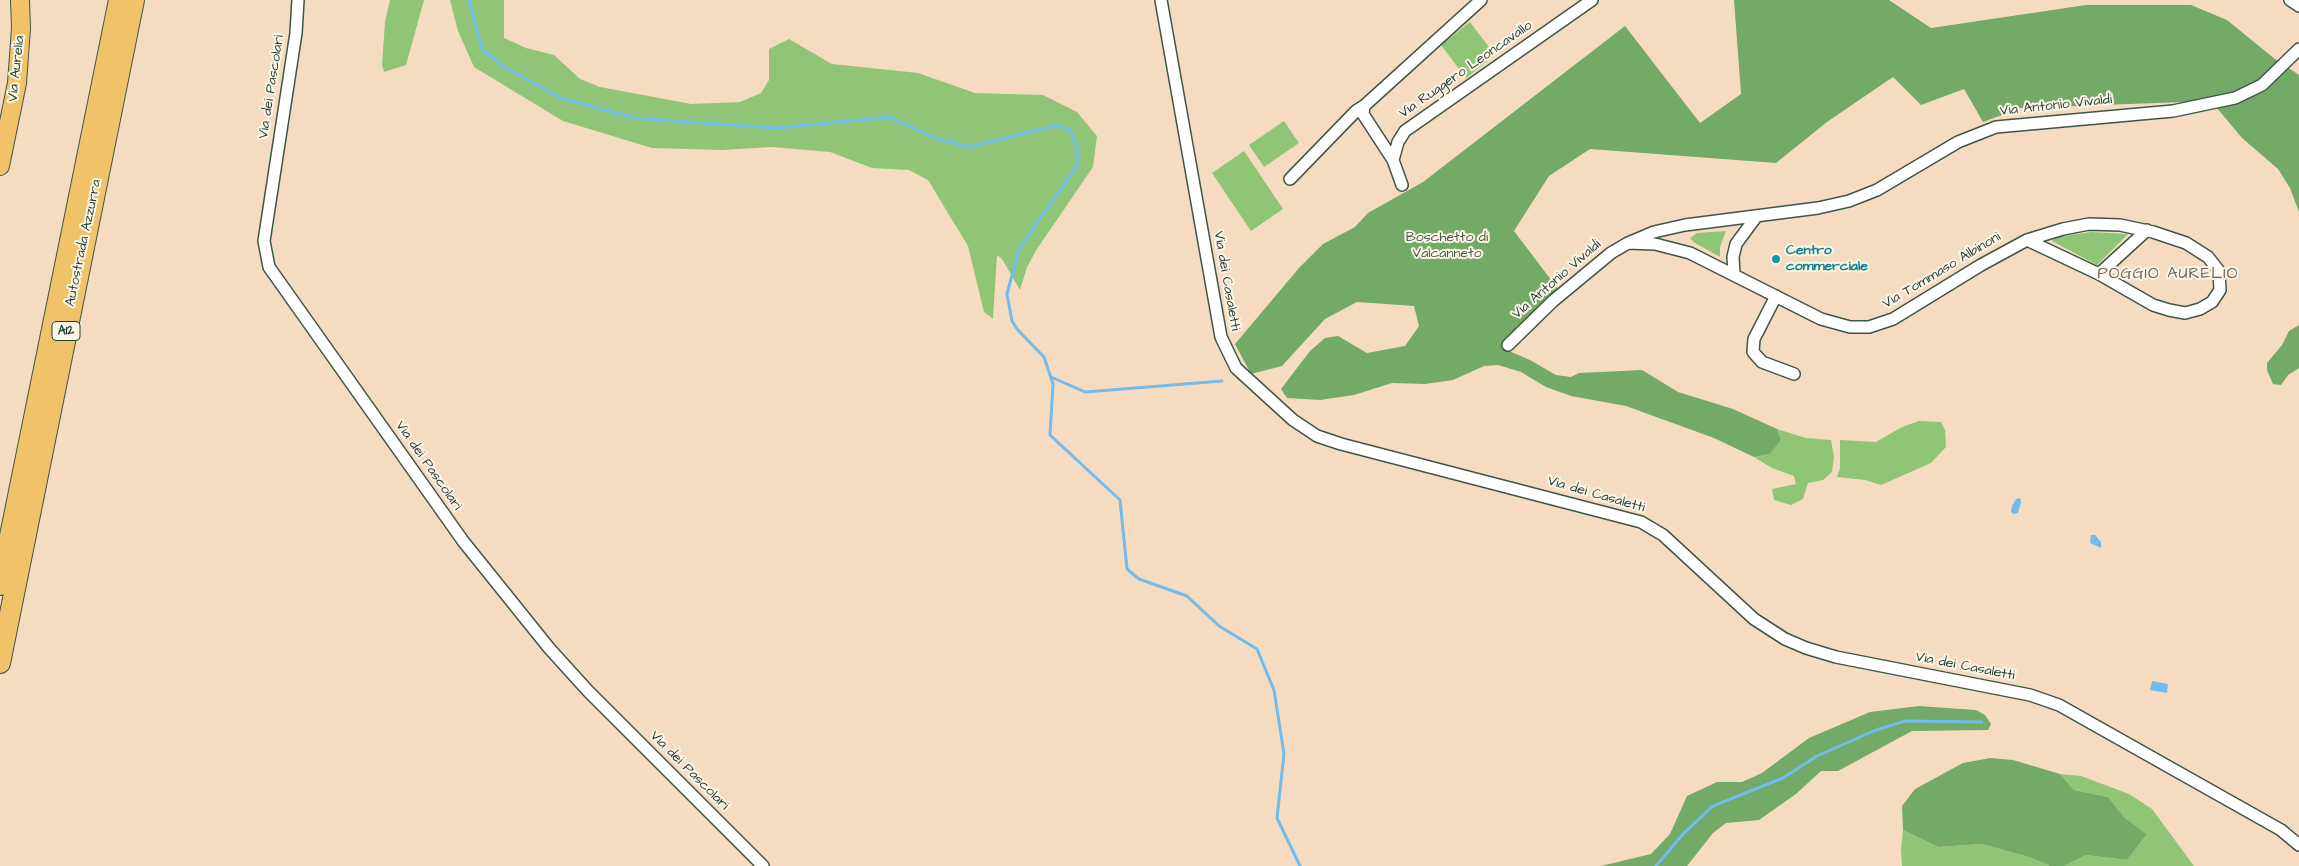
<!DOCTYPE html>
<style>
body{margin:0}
canvas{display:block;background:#f5dcc0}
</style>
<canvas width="2299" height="866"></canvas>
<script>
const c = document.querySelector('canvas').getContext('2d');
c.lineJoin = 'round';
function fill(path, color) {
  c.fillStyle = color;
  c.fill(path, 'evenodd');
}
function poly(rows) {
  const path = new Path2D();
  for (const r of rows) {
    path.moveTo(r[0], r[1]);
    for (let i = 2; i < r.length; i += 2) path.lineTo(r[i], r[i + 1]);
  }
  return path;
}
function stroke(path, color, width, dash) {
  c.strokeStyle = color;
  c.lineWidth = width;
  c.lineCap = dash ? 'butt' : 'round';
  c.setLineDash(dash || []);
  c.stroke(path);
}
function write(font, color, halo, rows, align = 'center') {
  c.font = font + ' "Architects Daughter",sans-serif';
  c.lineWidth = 4;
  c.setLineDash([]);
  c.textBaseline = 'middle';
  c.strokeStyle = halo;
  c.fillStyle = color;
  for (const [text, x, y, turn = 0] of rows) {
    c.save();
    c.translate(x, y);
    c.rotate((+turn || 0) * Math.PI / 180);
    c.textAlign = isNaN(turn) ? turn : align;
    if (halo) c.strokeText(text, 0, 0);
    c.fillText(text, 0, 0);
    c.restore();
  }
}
fill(poly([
 [390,0,424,0,406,65,384,72,382,65,385,22],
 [450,0,504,0,504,38,526,48,554,55,580,79,600,87,691,104,740,102,761,93,769,80,769,49,789,39,832,64,918,73,975,93,1043,95,1077,112,1097,136,1093,167,1037,249,1027,267,1020,290,1002,259,997,255,993,319,984,312,968,246,928,180,909,170,872,168,830,152,772,147,722,150,652,148,563,121,474,67,458,31],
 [1470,22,1495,55,1466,78,1441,45],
 [1284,121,1299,143,1264,167,1249,145],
 [1244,151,1283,209,1251,231,1212,173],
 [1726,231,1720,247,1720,257,1695,243,1690,238,1697,233],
 [2091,232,2128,234,2097,265,2052,241,2055,237],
 [1919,421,1941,422,1945,430,1946,447,1931,463,1881,485,1865,480,1837,477,1840,468,1840,440,1876,442,1902,427],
 [1777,429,1806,438,1831,440,1834,457,1832,472,1823,480,1808,483,1803,499,1791,505,1774,500,1772,489,1796,484,1794,476,1772,468,1754,457,1770,454,1781,440],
 [2060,774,2081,776,2129,794,2152,809,2194,866,2064,866,2086,855,2127,860,2147,834,2125,818,2108,797,2074,790],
 [1903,830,1938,847,1982,844,2032,858,2050,866,1902,866,1901,849]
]), '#90c577');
fill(poly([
 [1734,0,1889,0,1931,28,2086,5,2191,5,2227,20,2275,59,2299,75,2299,212,2290,188,2278,169,2242,138,2211,101,2021,108,1983,122,1964,89,1921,105,1893,77,1827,122,1776,163,1590,149,1549,176,1514,231,1558,289,1517,328,1506,348,1509,351,1530,360,1556,375,1571,377,1579,373,1642,370,1678,392,1733,409,1777,429,1781,440,1770,454,1754,457,1714,438,1626,406,1571,396,1546,387,1521,372,1498,365,1484,366,1453,380,1425,384,1392,383,1354,395,1320,400,1287,398,1281,389,1310,351,1325,338,1338,336,1367,353,1405,346,1419,326,1414,306,1357,302,1325,319,1282,366,1251,374,1235,344,1299,268,1323,244,1355,227,1368,213,1423,182,1625,26,1700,123,1741,94],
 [2299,325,2299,368,2288,375,2281,385,2273,384,2267,370,2267,363,2282,345,2289,331],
 [1919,706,1976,710,1985,715,1991,724,1988,730,1912,731,1838,771,1821,771,1796,794,1759,820,1726,823,1713,833,1687,866,1601,866,1651,854,1670,834,1687,796,1717,782,1742,782,1762,773,1809,738,1870,712],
 [1990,758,2013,760,2060,774,2074,790,2108,797,2125,818,2147,834,2127,860,2086,855,2064,866,2050,866,2032,858,1982,844,1938,847,1903,830,1902,806,1915,789,1963,763]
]), '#74aa68');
fill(poly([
 [2020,498,2021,502,2018,513,2014,514,2011,512,2012,506,2016,499],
 [2091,535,2095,535,2101,542,2101,548,2090,543],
 [2152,681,2168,684,2167,693,2150,690]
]), '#72bceb');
stroke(poly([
 [469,0,482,49,501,65,561,98,634,118,777,128,890,117,935,138,970,147,1057,125,1070,130,1077,147,1077,166,1019,249,1007,294,1012,321,1017,329,1044,357,1053,384,1050,435,1120,500,1127,569,1139,579,1187,596,1219,626,1257,649,1274,690,1284,754,1277,818,1300,866],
 [1051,377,1085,392,1222,381],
 [1656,866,1683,834,1713,806,1783,778,1817,756,1876,730,1905,721,1982,722]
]), '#72bceb', 3);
const minor = poly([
 [298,0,296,33,264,241,269,267,463,541,549,648,588,691,763,866],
 [1161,0,1221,337,1236,368,1293,420,1317,436,1341,444,1641,522,1663,535,1754,619,1785,639,1806,648,1836,657,2030,695,2059,705,2281,830,2299,845],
 [2290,0,2299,6],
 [1393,160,1363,114,1364,106,1481,0],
 [1290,179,1356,111,1364,106],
 [1402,185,1393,160,1398,142,1405,131,1592,0],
 [2027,240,2063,229,2089,224,2120,225,2153,232,2186,243,2208,257,2219,271,2220,290,2212,302,2200,309,2185,313,2169,310,2153,305,2099,274,2027,240,1981,265,1893,319,1869,327,1850,327,1821,319,1690,253,1655,244,1628,243,1654,232,1685,225,1818,208,1849,201,1877,190,1958,142,1996,127,2173,111,2235,98,2262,85,2299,49],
 [1734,274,1733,257,1736,244,1756,217],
 [2099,274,2147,230],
 [1776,296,1754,339,1753,352,1762,362,1794,374],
 [1508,345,1553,301,1611,253,1628,243]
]);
const primary = poly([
 [0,166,17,83,21,28,20,0]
]);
const motorway = poly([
 [0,585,119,0],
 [0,663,134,0]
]);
stroke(minor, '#3f5549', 14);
stroke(primary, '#3f5549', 20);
stroke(motorway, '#3f5549', 22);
stroke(minor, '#fff', 11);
stroke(primary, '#f1c369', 18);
stroke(motorway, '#f1c369', 20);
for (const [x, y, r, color] of [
 [1776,259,5,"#0f9aa8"]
]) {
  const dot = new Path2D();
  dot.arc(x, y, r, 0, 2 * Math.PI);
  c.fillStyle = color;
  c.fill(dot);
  stroke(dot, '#fcf5e5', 2);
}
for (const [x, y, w] of [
 [66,331,28]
]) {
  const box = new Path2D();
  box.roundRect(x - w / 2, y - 9.5, w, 19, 4);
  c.fillStyle = '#fcf5e5';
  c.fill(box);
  stroke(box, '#1f3d34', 1);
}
write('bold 12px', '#1f3d34', null, [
 ["A12",66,331]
]);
write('14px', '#1f3d34', '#fcf5e5', [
 ["Via Aurelia",17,69,-84],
 ["Via Ruggero Leoncavallo",1466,70,-35],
 ["Via dei Pascolari",272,87,-81],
 ["Via Antonio Vivaldi",2056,106,-6],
 ["Autostrada Azzurra",84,243,-78],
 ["Via Tommaso Albinoni",1942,271,-31],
 ["Via Antonio Vivaldi",1557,280,-41],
 ["Via dei Casaletti",1226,281,80],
 ["Via dei Pascolari",428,466,55],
 ["Via dei Casaletti",1596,495,16],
 ["Via dei Casaletti",1965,667,11],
 ["Via dei Pascolari",689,771,45]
]);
write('14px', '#3b5f45', '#fcf5e5', [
 ["Boschetto di",1447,238],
 ["Valcanneto",1447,254]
]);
write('bold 14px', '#0d838f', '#fcf5e5', [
 ["Centro",1786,251],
 ["commerciale",1786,267]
], 'left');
c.letterSpacing = '1px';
write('16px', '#67645a', '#fcf5e5', [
 ["POGGIO AURELIO",2168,275]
]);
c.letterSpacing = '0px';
</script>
